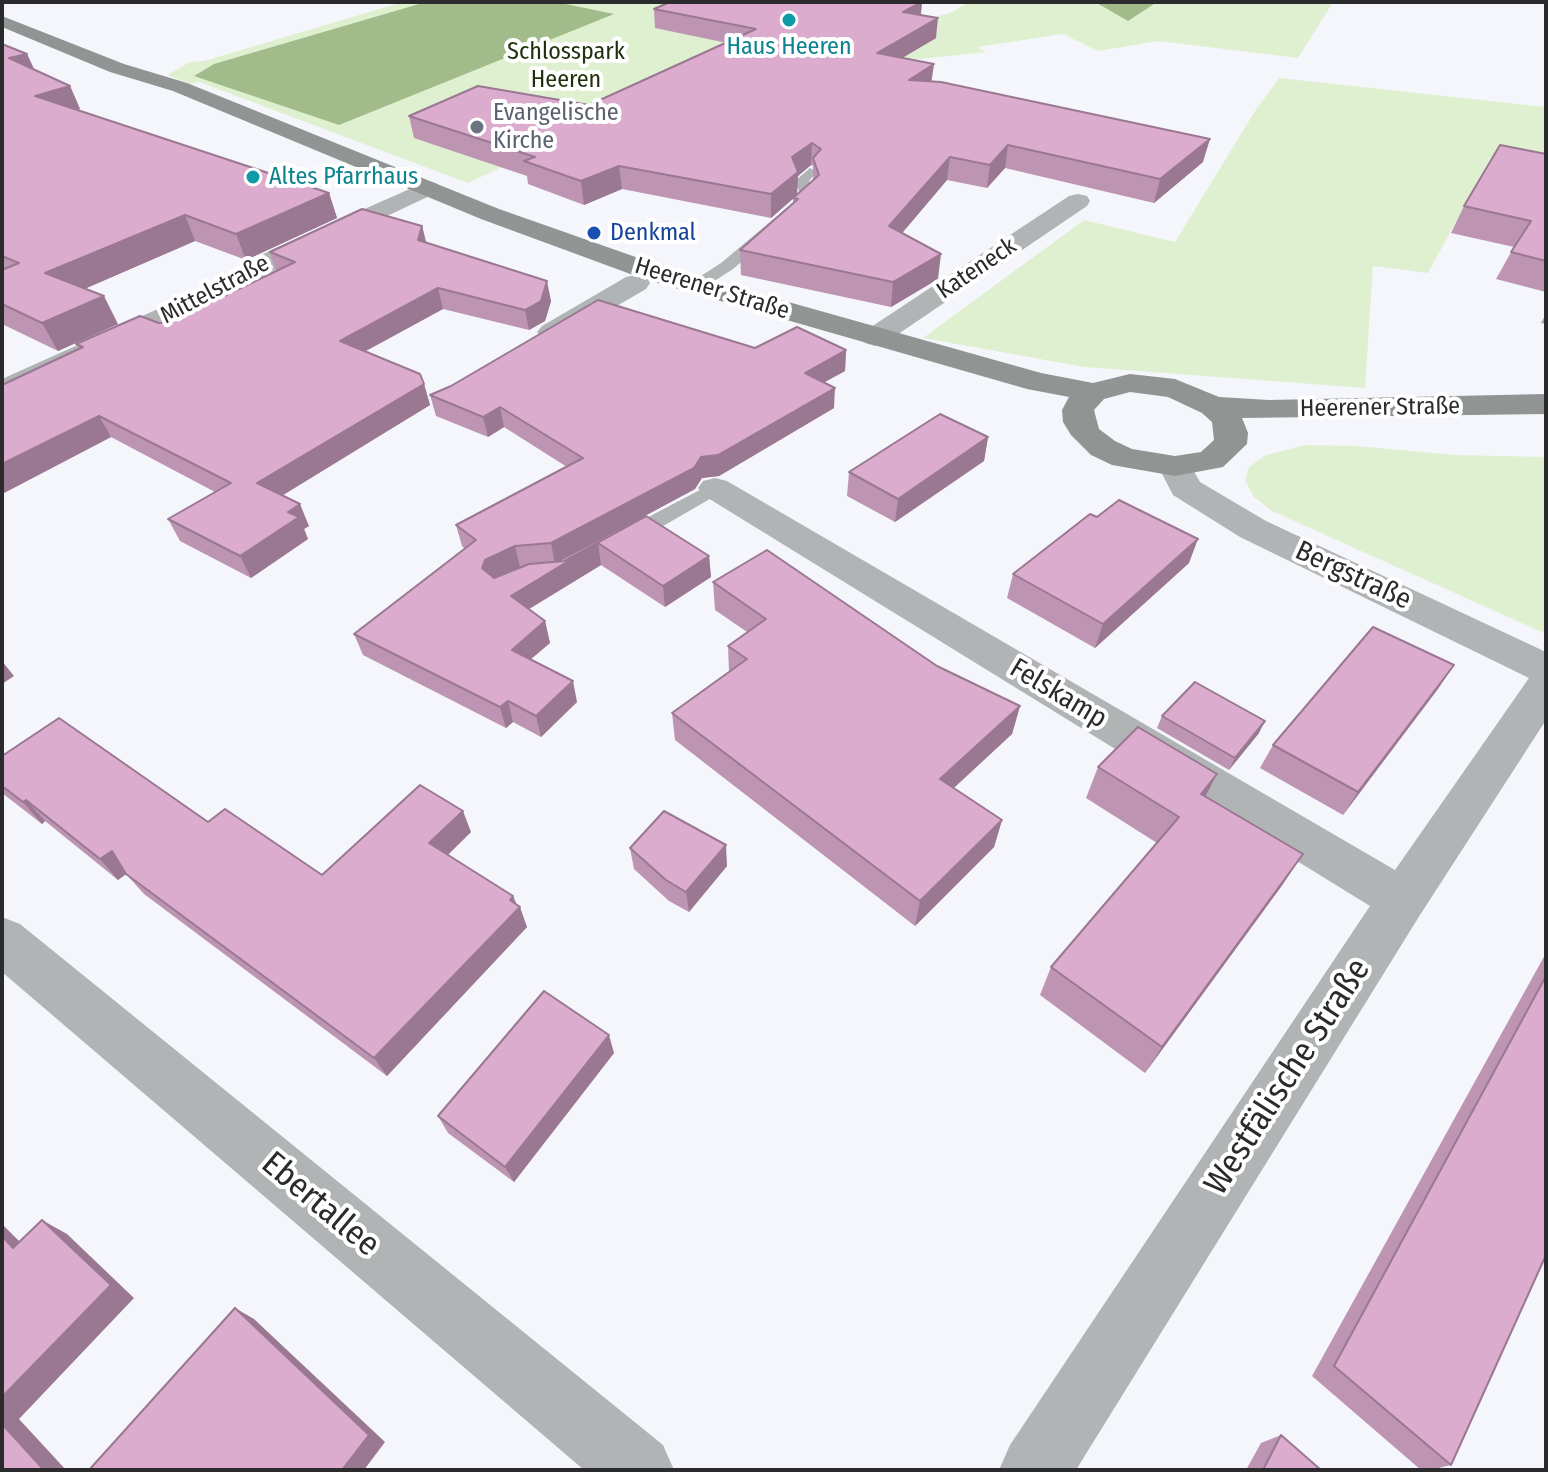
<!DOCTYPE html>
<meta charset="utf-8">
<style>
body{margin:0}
#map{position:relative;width:1548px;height:1472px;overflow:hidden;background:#f5f6fc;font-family:"Fira Sans Condensed",sans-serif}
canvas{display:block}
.frame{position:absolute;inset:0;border:4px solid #2b2b2d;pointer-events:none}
</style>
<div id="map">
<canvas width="1548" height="1472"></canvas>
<div class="frame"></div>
</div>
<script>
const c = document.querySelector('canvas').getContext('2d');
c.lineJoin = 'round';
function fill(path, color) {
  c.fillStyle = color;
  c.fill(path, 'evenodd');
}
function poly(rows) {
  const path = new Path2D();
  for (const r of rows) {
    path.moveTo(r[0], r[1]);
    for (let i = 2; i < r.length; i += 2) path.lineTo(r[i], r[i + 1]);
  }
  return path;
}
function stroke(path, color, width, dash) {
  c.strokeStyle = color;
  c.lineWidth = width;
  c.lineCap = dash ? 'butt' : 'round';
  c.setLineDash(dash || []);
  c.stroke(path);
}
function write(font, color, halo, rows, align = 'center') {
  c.font = font + ' "Fira Sans Condensed",sans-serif';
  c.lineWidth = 8;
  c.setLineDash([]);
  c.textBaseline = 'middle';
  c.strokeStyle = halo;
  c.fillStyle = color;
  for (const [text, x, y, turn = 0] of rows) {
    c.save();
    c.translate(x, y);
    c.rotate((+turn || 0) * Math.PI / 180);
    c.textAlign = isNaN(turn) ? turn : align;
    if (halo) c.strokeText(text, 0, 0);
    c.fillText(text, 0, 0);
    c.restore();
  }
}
fill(poly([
 [403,2,715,2,752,48,468,183,199,82,191,84,167,75,190,62,204,61],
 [969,2,1333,2,1298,58,1158,41,1098,51,1063,34,977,47,986,52,847,67,920,21,950,13],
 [1279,78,1546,107,1546,170,1491,157,1428,273,1373,266,1365,388,1084,367,923,338,1084,220,1175,242,1255,111],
 [1306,445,1356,446,1456,455,1546,457,1546,634,1272,511,1254,497,1245,480,1249,467,1266,455]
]), '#dff0d0');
fill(poly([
 [426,2,556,2,614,14,339,125,194,76,214,64],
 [1095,2,1157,2,1128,21]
]), '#a2bb8b');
fill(poly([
 [810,168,817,172,809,181,816,197,814,200,733,269,702,289,690,289,690,283,721,263,801,196,795,181,810,168],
 [715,482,725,488,722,492,632,544,616,544,613,539,616,534,715,482]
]), '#b1b4b4');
fill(poly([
 [428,181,436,183,440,188,436,193,289,262,209,307,2,400,2,379,189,295,271,250,428,181],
 [1078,194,1087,196,1090,201,1087,206,885,343,875,346,865,343,860,337,865,331,1069,196,1078,194],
 [636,275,646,277,650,283,646,289,562,338,552,341,542,338,537,332,542,326,626,277,636,275],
 [1175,456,1187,459,1200,482,1266,521,1546,652,1546,720,1420,915,1076,1470,999,1470,1010,1445,1370,906,703,495,698,488,703,481,715,478,727,481,1395,870,1529,678,1240,537,1173,495,1158,466,1163,459,1175,456],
 [2,917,20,924,663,1445,674,1470,584,1470,2,972,2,917]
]), '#b1b4b4');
fill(poly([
 [2,16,124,64,187,83,499,209,664,267,1041,373,1093,383,1130,374,1175,379,1219,397,1269,400,1546,394,1546,414,1242,418,1248,433,1247,444,1223,467,1175,476,1112,465,1091,455,1071,435,1063,422,1062,410,1069,397,1027,389,644,279,481,219,173,91,110,72,2,27,2,16],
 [1130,392,1168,397,1202,413,1212,422,1214,440,1201,452,1175,456,1132,449,1115,441,1099,429,1094,410,1104,399,1130,392]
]), '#909493');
fill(poly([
 [922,2,921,15,936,38,902,58,932,81,1203,162,1154,203,1005,168,987,188,947,180,902,233,938,279,891,307,741,275,740,250,793,204,793,199,771,218,622,189,584,205,528,184,527,176,414,138,409,116,589,105,727,43,655,28,654,9],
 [811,165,813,166,813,181,797,194,798,176],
 [2,44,27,54,34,70,70,86,80,109,77,110,329,193,337,218,246,260,195,241,84,289,118,324,58,351,2,324],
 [1546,154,1546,292,1496,279,1514,247,1451,233,1464,206],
 [422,226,426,242,551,301,545,321,529,330,443,309,366,351,424,384,430,405,282,495,309,526,304,529,308,539,251,578,180,541,168,519,215,492,111,437,2,494,2,385,79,349,76,344,170,322,276,271,270,252],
 [1546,314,1546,324,1541,323],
 [755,348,846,350,845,371,824,382,834,408,719,476,702,478,695,489,561,561,564,561,646,516,709,556,711,577,665,607,601,565,529,609,545,621,550,643,530,659,577,702,541,737,513,722,506,728,363,655,354,634,465,549,462,546,456,525,567,467,504,427,488,437,436,416,430,395],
 [988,437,984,461,895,522,847,496,849,472],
 [1189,563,1095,648,1007,598,1013,574],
 [713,582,937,666,1020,706,1012,734,954,788,1002,820,994,847,915,926,675,740,672,713,729,672,728,646,747,632,715,610],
 [1454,665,1343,815,1260,768,1273,745],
 [1162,716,1259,733,1229,770,1157,728],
 [2,756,208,822,322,875,471,832,448,855,513,896,527,927,387,1076,144,894,126,874,118,880,45,821,42,824,2,793],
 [1098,767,1205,796,1283,884,1145,1073,1040,995,1051,967,1157,843,1086,798],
 [630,848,727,866,689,912,669,901,634,869],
 [1546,953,1546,1255,1451,1465,1430,1470,1421,1470,1312,1376],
 [614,1053,514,1182,448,1133,438,1116],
 [1281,1435,1321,1470,1246,1470,1261,1443]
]), '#bd94b2');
fill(poly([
 [922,2,920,21,903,12],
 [938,18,936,38,875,74,877,53],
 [27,54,37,75,9,58],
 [934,64,931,85,909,80],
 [70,86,80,109,46,119,35,96],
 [1210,139,1203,162,1154,203,1160,179],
 [812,143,811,165,798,176,797,195,771,218,771,194,792,157],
 [1008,145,1005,168,987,188,990,165],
 [950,157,947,180,887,251,889,226],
 [619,166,622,189,584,205,581,181],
 [329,193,337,218,246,260,236,234],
 [185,215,195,241,59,300,45,273],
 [422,226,427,246,418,240],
 [941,254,938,279,891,307,893,282],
 [547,281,551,301,545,321,529,330,525,310],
 [438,288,443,309,347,361,340,341],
 [104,296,118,324,58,351,42,323],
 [846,350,845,371,805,393,805,373],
 [424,384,430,405,267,505,257,483],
 [835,388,834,408,719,476,702,478,695,489,555,564,551,543,701,457],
 [500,407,504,427,488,437,483,417],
 [99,416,111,437,2,494,2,464],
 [988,437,984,461,895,522,898,499],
 [300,504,309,526,304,529,308,539,251,578,240,556,288,512],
 [1198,539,1189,563,1095,648,1103,624],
 [598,543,601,565,516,617,511,596],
 [515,546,520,567,490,581,482,568,485,560],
 [709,556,711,577,665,607,663,586],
 [545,621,550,643,517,671,512,650],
 [2,661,14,676,2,684],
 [1454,665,1438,689,1343,815,1358,792],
 [573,681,577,702,541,737,536,716],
 [508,701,513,722,506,728,500,707],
 [1020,706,1012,734,935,805,940,779],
 [1265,721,1259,733,1229,770,1235,758],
 [1217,774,1201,805,1201,794],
 [26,800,45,821,42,824,23,802],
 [463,811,471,832,438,864,429,843],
 [1002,820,994,847,915,926,920,901],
 [726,845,727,866,689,912,686,892],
 [112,851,129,872,118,880,100,859],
 [1303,854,1283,884,1145,1073,1162,1047],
 [513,896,518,909,520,907,527,927,387,1076,374,1058],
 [609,1035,614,1053,514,1182,505,1167],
 [42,1220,67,1234,134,1298,19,1419,66,1470,44,1470,2,1424,2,1397],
 [2,1224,39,1261,13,1248,2,1236],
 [235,1308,254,1319,385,1442,364,1470,342,1470]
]), '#9a7891');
const building = poly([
 [670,2,922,2,903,12,938,18,877,53,934,64,909,80,941,82,1210,139,1160,179,1008,145,990,165,950,157,889,226,941,254,893,282,740,250,798,199,793,198,819,175,813,158,821,149,812,143,792,157,798,172,771,194,619,166,581,181,524,161,535,157,409,116,478,86,589,105,756,29,654,9,670,2],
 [2,44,27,54,9,58,70,86,35,96,329,193,236,234,185,215,45,273,104,296,42,323,2,304,2,270,19,263,2,256,2,44],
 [1500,145,1546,154,1546,261,1511,252,1531,221,1464,206,1500,145],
 [362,209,422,226,418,240,547,281,541,301,525,310,438,288,340,341,420,374,424,384,257,483,300,504,288,512,299,517,240,556,168,519,231,483,99,416,2,464,2,385,83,347,76,344,140,316,159,323,170,322,295,262,270,252,362,209],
 [598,300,755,348,797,327,846,350,805,373,835,388,718,455,701,457,694,468,551,543,515,546,485,560,482,568,494,578,529,564,564,561,646,516,709,556,663,586,598,543,511,596,545,621,512,650,573,681,536,716,508,701,500,707,354,634,476,540,456,525,583,458,500,407,483,417,430,395,451,386,598,300],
 [940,414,988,437,898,499,849,472,940,414],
 [1119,500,1198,539,1103,624,1013,574,1090,514,1097,517,1119,500],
 [767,550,937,666,1020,706,940,779,1002,820,920,901,672,713,747,659,728,646,766,619,713,582,767,550],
 [1373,627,1454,665,1358,792,1273,745,1373,627],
 [1195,682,1265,721,1235,758,1162,716,1195,682],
 [59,718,208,822,225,809,322,875,420,785,463,811,429,843,513,896,510,900,520,907,374,1058,126,874,112,851,100,859,26,800,23,802,2,786,2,756,59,718],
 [1138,727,1217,774,1201,794,1303,854,1162,1047,1051,967,1179,817,1098,767,1138,727],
 [664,811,726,845,686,892,666,880,630,848,664,811],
 [1546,976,1546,1255,1451,1465,1334,1366,1546,976],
 [544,991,609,1035,505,1167,438,1116,544,991],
 [42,1220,111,1285,2,1397,2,1236,13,1248,42,1220],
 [235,1308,369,1435,342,1470,89,1470,235,1308],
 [2,1424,44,1470,2,1470,2,1424],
 [1281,1435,1321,1470,1263,1470,1281,1435]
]);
fill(building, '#dcaccf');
stroke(building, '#9a7891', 2);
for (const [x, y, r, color] of [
 [789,20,8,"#0f9aa8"],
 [477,127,8,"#6b7280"],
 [253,177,8,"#0f9aa8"],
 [594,233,8,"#1a4fb4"]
]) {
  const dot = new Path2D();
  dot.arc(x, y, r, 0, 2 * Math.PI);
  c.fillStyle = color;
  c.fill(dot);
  stroke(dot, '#fff', 3);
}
write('24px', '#0d838f', '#fff', [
 ["Haus Heeren",789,47],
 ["Altes Pfarrhaus",269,177,"left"]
]);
write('24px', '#1f300c', '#fff', [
 ["Schlosspark",566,52],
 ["Heeren",566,80]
]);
write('24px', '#5b616d', '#fff', [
 ["Evangelische",493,113],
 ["Kirche",493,141]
], 'left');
write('24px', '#164399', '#fff', [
 ["Denkmal",610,233]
], 'left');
write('24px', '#2b2b2d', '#fff', [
 ["Kateneck",977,269,-34],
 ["Heerener Straße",712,289,17],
 ["Mittelstraße",215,290,-28],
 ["Heerener Straße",1380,408,-1]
]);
write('28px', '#2b2b2d', '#fff', [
 ["Bergstraße",1353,576,25],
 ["Felskamp",1058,694,31]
]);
write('34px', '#2b2b2d', '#fff', [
 ["Westfälische Straße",1288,1077,-57],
 ["Ebertallee",320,1205,40]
]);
</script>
